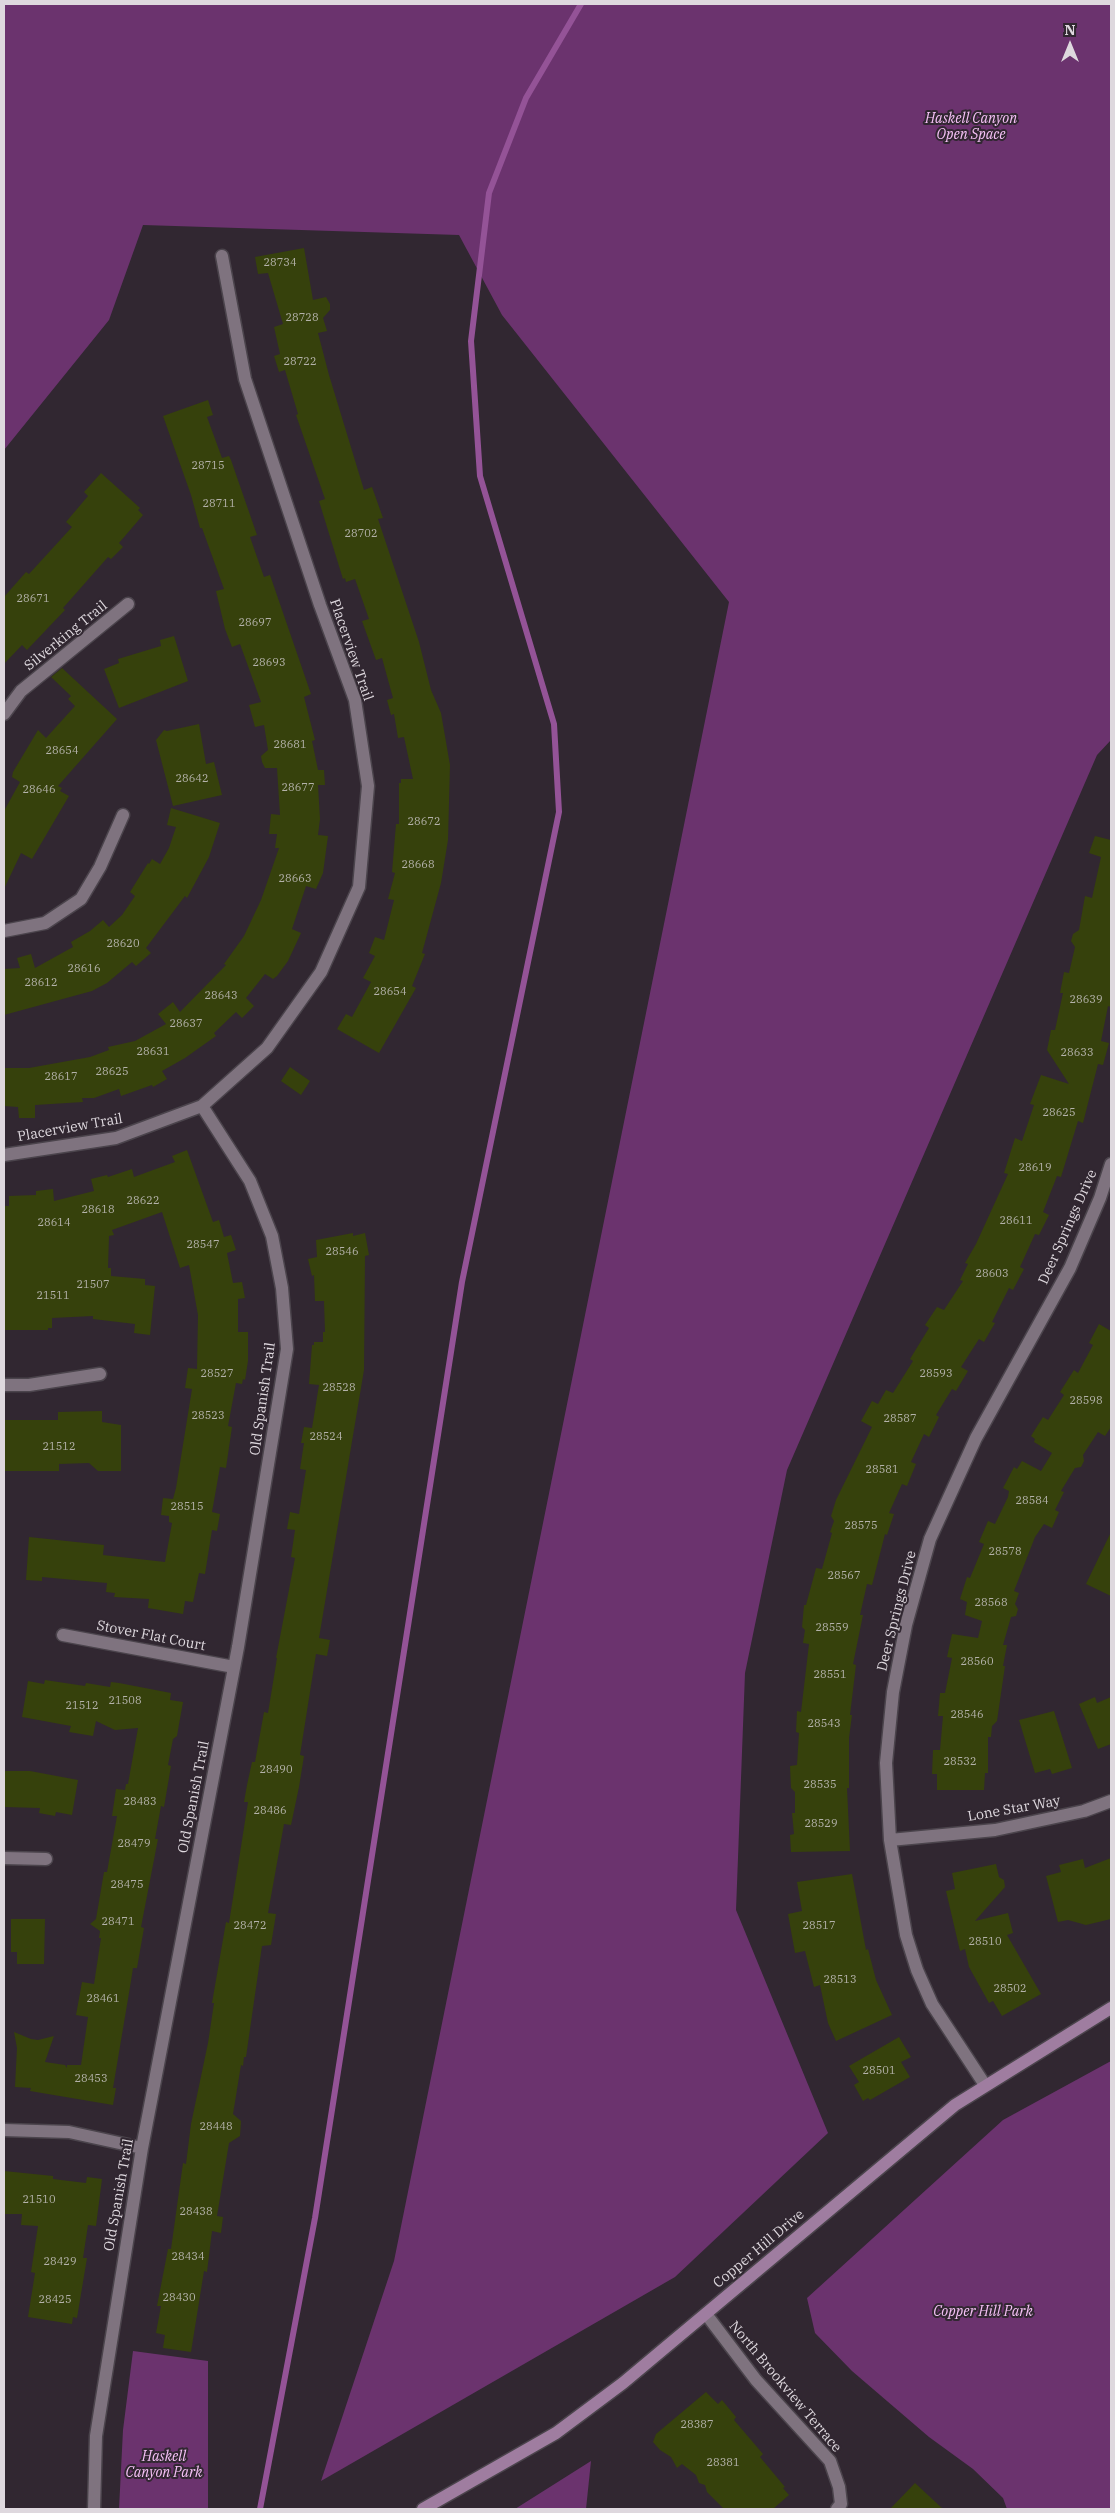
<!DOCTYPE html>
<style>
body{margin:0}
#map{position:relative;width:1115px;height:2513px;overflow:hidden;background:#312731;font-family:"IBM Plex Serif",serif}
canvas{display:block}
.frame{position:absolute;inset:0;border:5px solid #ded8de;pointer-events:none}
.north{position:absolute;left:1045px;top:20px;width:50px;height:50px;-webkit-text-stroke:4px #312731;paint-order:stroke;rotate:0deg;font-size:14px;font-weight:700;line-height:20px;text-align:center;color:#ded8de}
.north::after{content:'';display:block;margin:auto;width:18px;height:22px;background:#ded8de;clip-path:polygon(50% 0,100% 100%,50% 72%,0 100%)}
</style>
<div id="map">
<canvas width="1115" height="2513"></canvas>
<div class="frame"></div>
<div class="north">N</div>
</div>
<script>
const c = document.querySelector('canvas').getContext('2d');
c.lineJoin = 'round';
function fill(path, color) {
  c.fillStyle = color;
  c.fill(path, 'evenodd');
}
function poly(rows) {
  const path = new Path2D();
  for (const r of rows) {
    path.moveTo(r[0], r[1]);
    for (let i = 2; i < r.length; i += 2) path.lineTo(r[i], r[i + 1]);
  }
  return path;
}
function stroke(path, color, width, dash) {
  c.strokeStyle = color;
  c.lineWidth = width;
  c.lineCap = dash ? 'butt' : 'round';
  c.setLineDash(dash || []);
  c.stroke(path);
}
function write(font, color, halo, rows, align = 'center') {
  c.font = font + ' "IBM Plex Serif",serif';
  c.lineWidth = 4;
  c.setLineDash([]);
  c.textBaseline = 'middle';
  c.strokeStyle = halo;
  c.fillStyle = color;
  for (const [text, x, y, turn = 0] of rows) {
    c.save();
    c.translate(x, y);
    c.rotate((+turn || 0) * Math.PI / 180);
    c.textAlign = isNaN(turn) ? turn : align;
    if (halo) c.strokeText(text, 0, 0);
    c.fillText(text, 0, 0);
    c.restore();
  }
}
fill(poly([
 [4,4,1111,4,1111,740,1097,755,787,1470,745,1673,736,1910,828,2133,675,2277,321,2481,394,2261,729,602,502,315,459,235,143,225,109,320,4,450],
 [1111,2061,1111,2509,1007,2509,1003,2498,973,2469,929,2437,852,2371,815,2333,807,2298,1003,2120],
 [133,2351,208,2361,208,2509,119,2509,123,2430],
 [591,2461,586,2509,515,2509]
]), '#6b336e');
stroke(poly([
 [260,2509,315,2218,462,1282,559,812,554,724,480,476,471,341,489,193,526,98,581,4]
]), '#945397', 6);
fill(poly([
 [304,248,313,300,326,297,330,304,330,310,323,318,327,331,318,333,329,375,364,490,372,487,383,518,378,519,419,642,431,690,441,713,450,765,448,840,441,883,422,953,425,954,412,986,416,988,379,1053,337,1029,346,1014,352,1017,371,982,363,978,375,956,369,953,375,937,384,940,394,900,388,899,395,873,392,872,396,824,399,824,399,783,401,783,401,779,413,779,404,737,398,738,394,714,391,715,387,700,393,698,382,658,376,660,362,621,369,619,355,579,346,582,345,578,343,579,319,501,325,499,296,415,298,414,285,370,279,372,274,356,280,354,274,327,283,324,268,273,258,274,255,257],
 [208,400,213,415,207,417,222,458,229,456,231,460,257,535,250,537,264,577,270,575,311,694,304,697,315,740,312,741,318,770,324,770,325,785,318,785,320,819,318,835,328,836,323,873,316,889,306,886,292,929,301,933,288,961,277,976,273,979,265,974,246,998,254,1006,242,1018,236,1012,214,1033,216,1036,185,1058,162,1071,167,1079,153,1087,152,1085,121,1096,119,1089,94,1098,82,1098,83,1102,35,1105,35,1118,19,1118,18,1107,4,1106,4,1068,29,1068,90,1057,109,1050,108,1047,135,1041,166,1024,158,1014,173,1002,180,1012,226,965,224,964,244,936,261,900,279,848,275,848,277,834,269,834,271,814,280,815,277,768,265,768,262,762,261,756,268,750,264,725,255,727,249,705,261,702,240,644,232,647,225,629,216,591,224,589,202,528,200,528,191,495,163,416],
 [101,473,140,508,138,510,143,515,119,543,123,547,111,559,108,557,63,608,65,610,27,650,22,645,4,664,4,597,26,572,29,574,72,527,66,522,88,496,84,492],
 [174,636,188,681,119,708,104,669,119,663,118,659,161,646,160,640],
 [62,668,117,719,58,786,62,788,60,791,69,796,32,859,21,853,4,889,4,811,20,782,12,777,13,772,38,730,46,738,75,706,68,699,71,696,51,677],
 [199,724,206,764,214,762,222,795,173,806,156,740,164,730,167,731],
 [171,808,220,823,209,857,187,898,185,896,146,948,151,953,136,966,132,962,107,983,92,991,4,1015,4,969,20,968,17,958,31,954,35,968,73,947,71,942,90,931,103,920,109,927,122,915,135,896,130,892,148,863,149,864,152,859,160,864,169,848,176,827,167,825],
 [1095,836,1111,840,1111,1007,1108,1006,1101,1041,1109,1043,1103,1065,1098,1064,1083,1123,1078,1121,1061,1177,1057,1176,1043,1212,1049,1215,1039,1235,1035,1234,1020,1267,1024,1269,1013,1290,1009,1288,992,1322,995,1323,984,1342,979,1339,961,1367,968,1371,956,1391,952,1389,936,1415,939,1417,929,1437,924,1434,911,1462,916,1464,907,1486,902,1484,889,1513,894,1514,887,1535,885,1534,872,1585,867,1584,860,1615,863,1615,853,1664,856,1665,850,1715,852,1715,849,1738,849,1788,847,1788,850,1851,791,1852,790,1835,794,1834,792,1813,795,1813,795,1792,791,1788,790,1766,797,1765,799,1733,796,1732,797,1711,801,1712,809,1644,803,1643,805,1630,802,1627,804,1605,806,1605,816,1568,822,1569,832,1533,830,1532,834,1521,831,1516,836,1500,872,1427,861,1421,872,1401,878,1404,886,1390,893,1393,913,1361,910,1359,929,1328,925,1325,937,1307,944,1310,963,1281,960,1280,968,1264,965,1263,976,1244,1008,1174,1004,1173,1015,1138,1022,1141,1034,1105,1030,1104,1041,1075,1069,1084,1047,1050,1051,1030,1055,1030,1063,993,1060,993,1064,972,1069,973,1075,947,1071,941,1073,934,1079,930,1085,896,1092,898,1101,857,1089,853],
 [290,1067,310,1081,301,1095,281,1081],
 [187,1150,213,1222,219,1220,224,1237,231,1235,236,1250,227,1253,233,1283,242,1282,245,1298,238,1299,238,1332,248,1332,248,1361,245,1380,243,1379,242,1384,236,1383,228,1426,232,1427,226,1468,220,1467,212,1512,220,1514,217,1531,212,1530,205,1574,199,1573,193,1602,185,1601,183,1614,148,1608,149,1599,114,1597,115,1593,106,1592,107,1583,42,1577,42,1581,26,1580,29,1537,104,1545,103,1555,165,1562,172,1523,169,1522,169,1516,161,1515,163,1498,173,1499,176,1488,192,1389,185,1388,188,1368,197,1369,198,1315,189,1265,180,1268,162,1212,112,1230,114,1235,109,1236,108,1268,111,1268,111,1276,145,1279,145,1285,155,1286,150,1335,134,1333,135,1324,93,1319,93,1316,52,1318,52,1328,48,1328,48,1330,4,1330,4,1206,9,1206,9,1196,36,1195,36,1191,53,1189,54,1201,94,1191,91,1179,107,1175,108,1177,132,1169,134,1177,175,1162,172,1156],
 [353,1233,353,1236,365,1233,369,1255,365,1256,364,1370,319,1638,330,1640,327,1656,316,1654,300,1755,304,1756,299,1787,291,1825,284,1824,268,1913,276,1914,271,1945,262,1946,246,2057,244,2057,243,2066,241,2065,233,2114,241,2121,240,2136,229,2143,217,2216,223,2217,221,2233,212,2231,207,2272,204,2271,191,2352,163,2348,165,2335,156,2333,161,2306,157,2306,168,2249,171,2249,183,2163,186,2164,191,2124,208,2043,214,2003,212,2003,226,1922,229,1923,248,1802,244,1802,247,1785,252,1762,255,1762,264,1712,268,1713,277,1658,276,1658,295,1558,291,1557,295,1530,287,1529,290,1512,299,1514,306,1470,300,1469,304,1443,301,1443,304,1427,312,1428,319,1385,309,1384,312,1345,314,1345,314,1342,323,1342,323,1332,325,1332,324,1301,315,1301,314,1275,312,1276,308,1259,317,1257,316,1240],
 [1099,1324,1111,1331,1111,1427,1105,1436,1098,1432,1083,1455,1084,1461,1081,1467,1075,1468,1061,1491,1064,1492,1055,1510,1059,1512,1052,1528,1044,1524,1035,1537,1014,1591,1019,1593,1015,1604,1018,1609,1016,1616,1011,1617,1003,1645,1007,1645,1003,1666,1005,1666,997,1721,992,1726,991,1737,988,1737,988,1773,985,1773,984,1790,937,1790,937,1774,932,1774,933,1750,940,1750,943,1716,938,1716,940,1693,945,1693,952,1658,947,1657,952,1634,978,1638,982,1621,965,1615,967,1602,960,1599,967,1577,970,1578,984,1544,979,1542,988,1521,995,1524,1008,1497,1009,1491,1003,1488,1014,1467,1017,1469,1022,1461,1041,1471,1052,1453,1034,1442,1035,1439,1031,1436,1043,1417,1048,1420,1064,1395,1060,1392,1074,1370,1078,1373,1093,1345,1089,1343],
 [102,1411,102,1422,121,1425,121,1471,98,1471,89,1463,59,1464,59,1471,4,1471,4,1420,58,1420,58,1412],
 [1111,1532,1111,1596,1086,1584],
 [45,1680,85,1686,86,1683,110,1687,111,1682,119,1683,171,1693,170,1700,183,1702,178,1730,177,1736,173,1739,168,1765,171,1766,164,1807,161,1806,155,1839,158,1839,141,1927,144,1928,137,1968,133,1968,130,1987,113,2088,116,2088,113,2105,30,2091,31,2088,15,2087,17,2048,14,2032,31,2039,38,2040,54,2036,45,2062,65,2065,67,2068,67,2065,81,2065,88,2017,76,2015,82,1982,94,1984,101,1938,99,1938,100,1931,90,1924,96,1919,104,1872,107,1872,117,1816,112,1816,116,1789,125,1790,126,1784,128,1784,138,1728,115,1730,96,1721,93,1736,69,1732,71,1726,22,1717,28,1681,44,1684],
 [1095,1697,1097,1703,1111,1697,1111,1744,1098,1749,1079,1704],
 [1054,1711,1072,1768,1052,1774,1050,1769,1035,1773,1019,1720],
 [4,1771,30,1771,78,1780,72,1815,56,1812,55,1816,39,1813,40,1808,4,1807],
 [1111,1858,1111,1919,1086,1925,1068,1920,1058,1922,1046,1876,1061,1872,1059,1865,1083,1859,1085,1868],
 [996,1864,999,1877,1004,1880,1005,1887,975,1921,1008,1913,1013,1933,1007,1935,1041,1994,1002,2016,993,2001,989,2003,969,1967,965,1949,960,1951,946,1891,955,1889,952,1873],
 [852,1874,866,1950,868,1949,876,1980,892,2015,836,2041,828,2023,820,1985,814,1987,805,1951,795,1953,788,1914,802,1911,797,1882],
 [11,1919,45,1919,44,1964,17,1964,17,1952,11,1952],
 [899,2037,911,2057,901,2062,910,2077,870,2100,868,2098,863,2101,854,2085,859,2082,849,2066],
 [4,2171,53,2176,53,2179,86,2183,87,2177,102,2179,96,2226,88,2225,83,2258,87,2258,77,2318,73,2317,72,2324,28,2317,35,2273,31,2272,38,2226,21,2225,22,2214,4,2214],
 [706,2392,718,2404,722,2400,736,2417,734,2420,763,2454,760,2457,785,2487,783,2488,789,2495,773,2509,724,2509,707,2492,705,2485,699,2483,696,2475,682,2464,677,2468,671,2457,660,2450,653,2442,656,2434],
 [915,2483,943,2509,890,2509]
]), '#36410c');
const street = poly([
 [4,714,21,691,128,604],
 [4,931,45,923,81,899,100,867,123,815],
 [4,1155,116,1138,202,1106,267,1048,321,972,359,887,368,786,355,700,320,605,245,379,222,256],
 [4,1385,29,1385,100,1374],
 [63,1635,234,1667],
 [890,1840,995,1830,1084,1811,1111,1801],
 [4,1858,46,1859],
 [985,2085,932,2004,917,1970,906,1935,890,1840,886,1763,893,1692,906,1625,930,1539,976,1438,1070,1268,1100,1198,1111,1164],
 [4,2130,69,2132,142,2148],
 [706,2314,756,2380,830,2461,839,2487,841,2504,837,2509],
 [94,2509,96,2436,142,2148,238,1647,287,1349,282,1288,272,1236,250,1181,202,1106]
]);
const secondary = poly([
 [423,2509,556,2433,623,2383,955,2105,1111,2008]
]);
stroke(street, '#4b444c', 15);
stroke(secondary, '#4b444c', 15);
stroke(street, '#7f737f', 12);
stroke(secondary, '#9f7da0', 12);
write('11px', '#b4b2aa', null, [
 ["28734",280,263],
 ["28728",302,318],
 ["28722",300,362],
 ["28715",208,466],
 ["28711",219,504],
 ["28702",361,534],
 ["28671",33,599],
 ["28697",255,623],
 ["28693",269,663],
 ["28681",290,745],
 ["28654",62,751],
 ["28642",192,779],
 ["28677",298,788],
 ["28646",39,790],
 ["28672",424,822],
 ["28668",418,865],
 ["28663",295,879],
 ["28620",123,944],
 ["28616",84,969],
 ["28612",41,983],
 ["28654",390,992],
 ["28643",221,996],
 ["28639",1086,1000],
 ["28637",186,1024],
 ["28631",153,1052],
 ["28633",1077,1053],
 ["28625",112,1072],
 ["28617",61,1077],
 ["28625",1059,1113],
 ["28619",1035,1168],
 ["28622",143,1201],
 ["28618",98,1210],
 ["28611",1016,1221],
 ["28614",54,1223],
 ["28547",203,1245],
 ["28546",342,1252],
 ["28603",992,1274],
 ["21507",93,1285],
 ["21511",53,1296],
 ["28527",217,1374],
 ["28593",936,1374],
 ["28528",339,1388],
 ["28598",1086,1401],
 ["28523",208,1416],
 ["28587",900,1419],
 ["28524",326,1437],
 ["21512",59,1447],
 ["28581",882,1470],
 ["28584",1032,1501],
 ["28515",187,1507],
 ["28575",861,1526],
 ["28578",1005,1552],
 ["28567",844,1576],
 ["28568",991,1603],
 ["28559",832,1628],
 ["28560",977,1662],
 ["28551",830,1675],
 ["21508",125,1701],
 ["21512",82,1706],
 ["28546",967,1715],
 ["28543",824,1724],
 ["28532",960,1762],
 ["28490",276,1770],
 ["28535",820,1785],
 ["28483",140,1802],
 ["28486",270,1811],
 ["28529",821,1824],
 ["28479",134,1844],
 ["28475",127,1885],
 ["28471",118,1922],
 ["28472",250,1926],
 ["28517",819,1926],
 ["28510",985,1942],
 ["28513",840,1980],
 ["28502",1010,1989],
 ["28461",103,1999],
 ["28501",879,2071],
 ["28453",91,2079],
 ["28448",216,2127],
 ["21510",39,2200],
 ["28438",196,2212],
 ["28434",188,2257],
 ["28429",60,2262],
 ["28430",179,2298],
 ["28425",55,2300],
 ["28387",697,2425],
 ["28381",723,2463]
]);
write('italic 14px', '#f6c1f7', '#312731', [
 ["Haskell Canyon",971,119],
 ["Open Space",971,135],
 ["Copper Hill Park",983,2312],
 ["Haskell",164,2457],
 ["Canyon Park",164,2473]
]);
write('14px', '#ded8de', '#312731', [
 ["Silverking Trail",66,636,-39],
 ["Placerview Trail",351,650,71],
 ["Placerview Trail",70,1128,-10],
 ["Deer Springs Drive",1068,1227,-66],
 ["Old Spanish Trail",263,1399,-82],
 ["Deer Springs Drive",897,1611,-76],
 ["Stover Flat Court",151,1636,11],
 ["Old Spanish Trail",194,1797,-79],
 ["Lone Star Way",1014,1809,-10],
 ["Old Spanish Trail",119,2195,-80],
 ["Copper Hill Drive",759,2249,-40],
 ["North Brookview Terrace",785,2387,50]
]);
</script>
